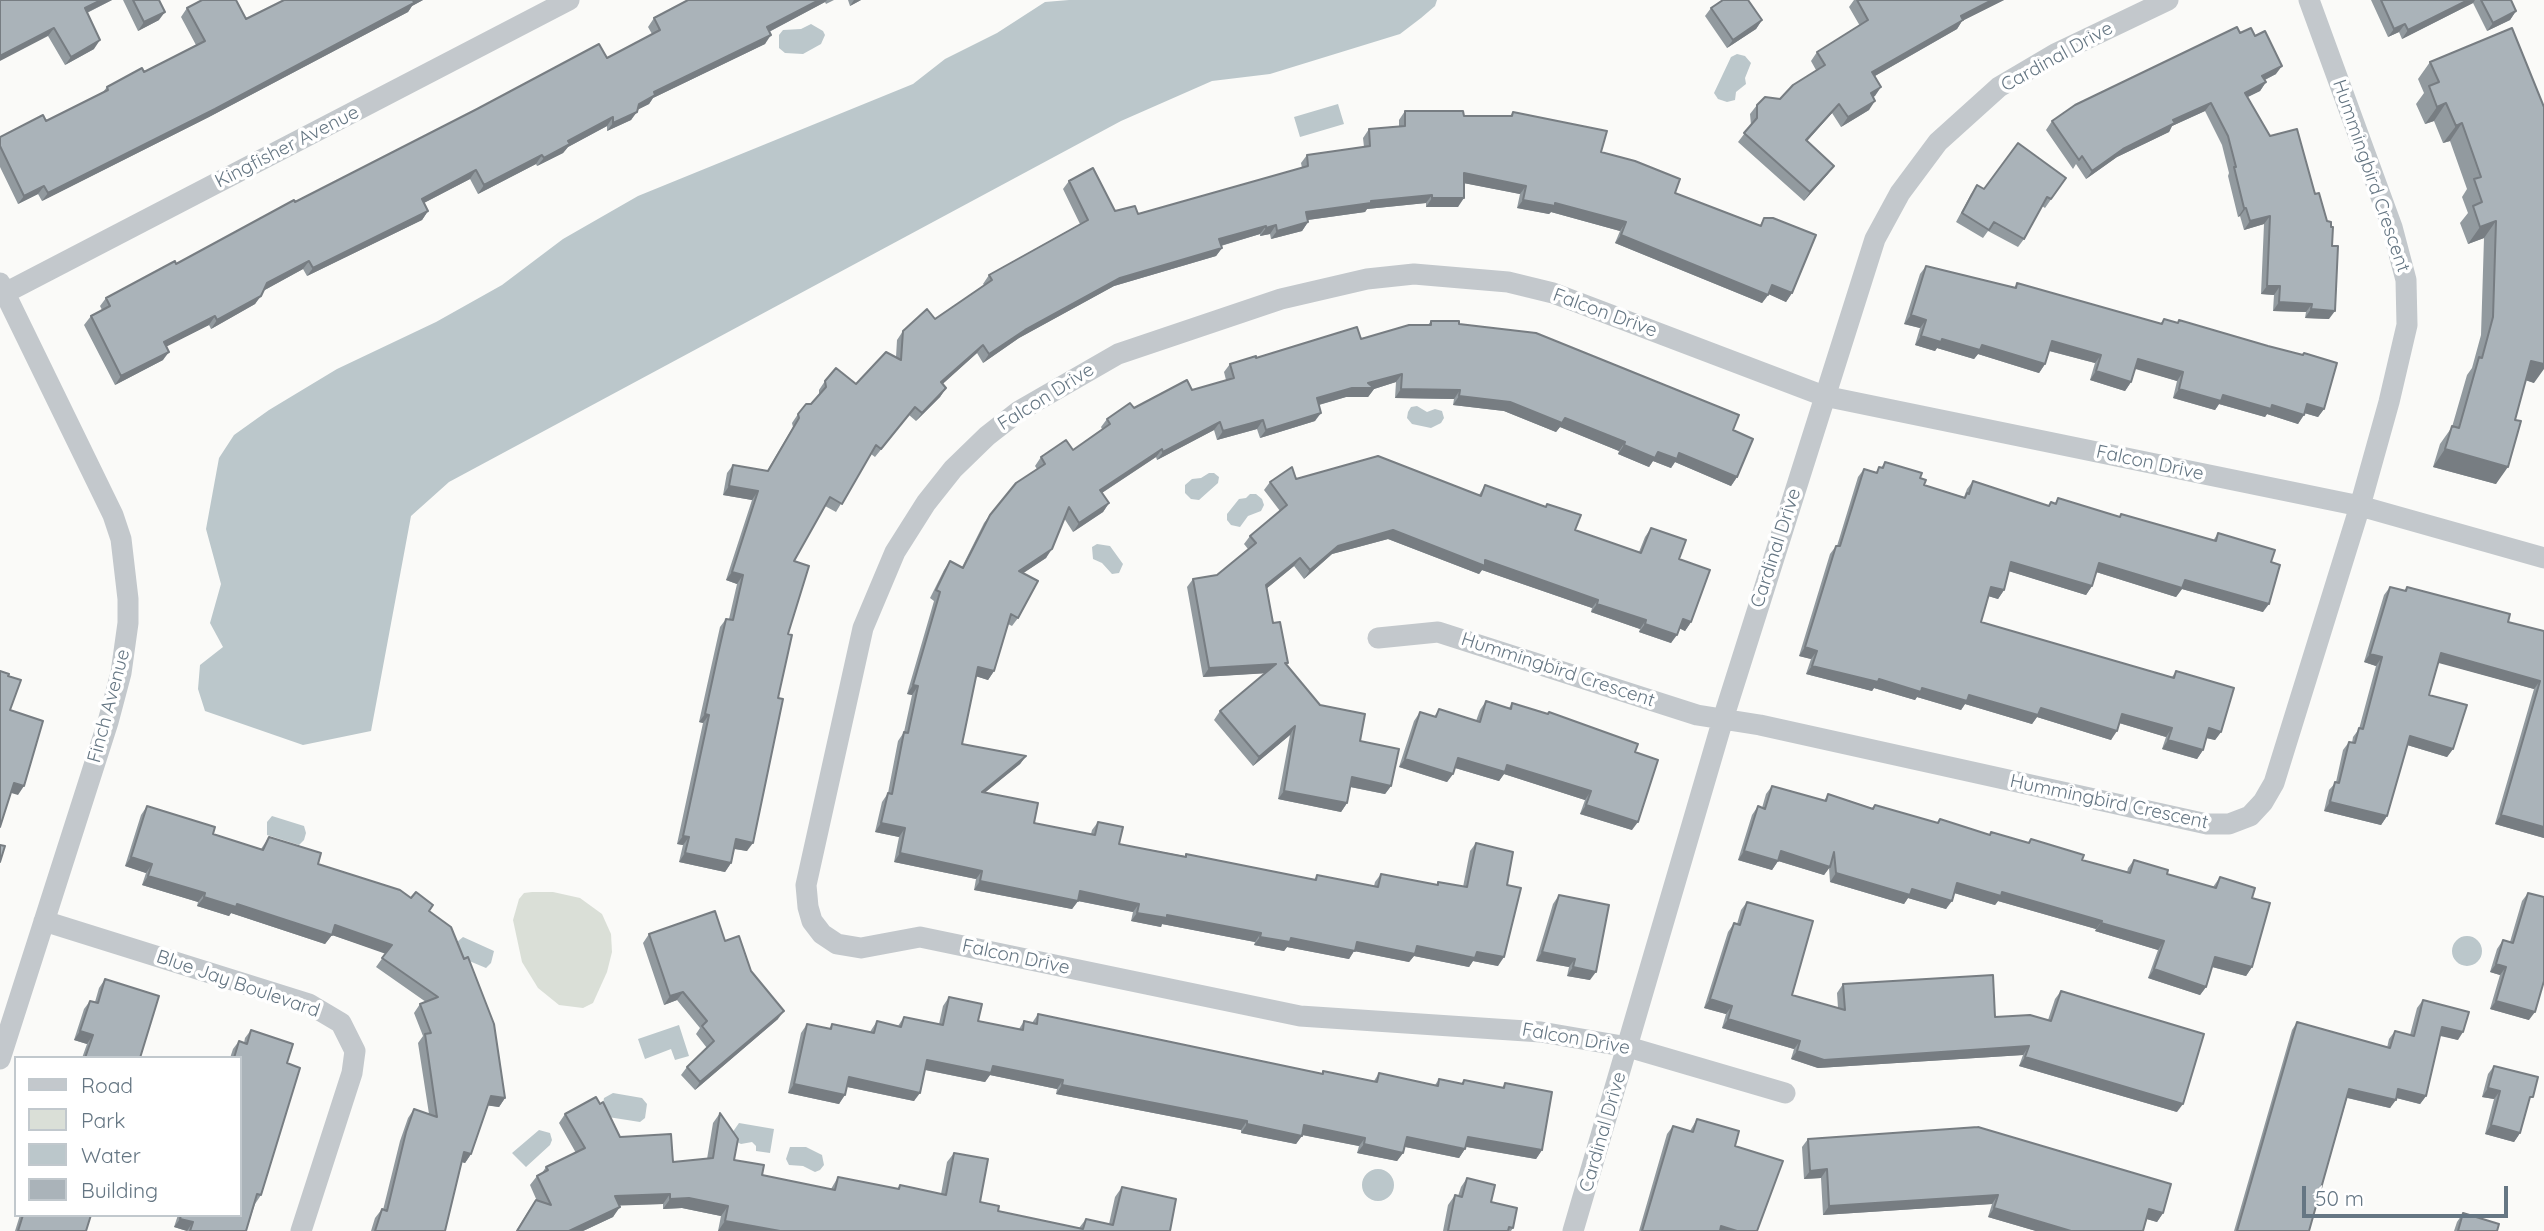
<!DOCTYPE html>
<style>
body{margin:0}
#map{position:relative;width:2544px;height:1231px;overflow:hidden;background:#fafaf8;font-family:Quicksand,sans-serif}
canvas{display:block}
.legend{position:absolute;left:14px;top:1056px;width:228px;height:161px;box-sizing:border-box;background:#fff;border:2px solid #c1c8cd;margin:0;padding:9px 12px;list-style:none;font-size:21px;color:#657683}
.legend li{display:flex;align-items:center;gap:14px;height:35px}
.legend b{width:35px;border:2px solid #c1c8cd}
.scale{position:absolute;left:2302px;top:1186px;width:206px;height:32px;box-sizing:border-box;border:4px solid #657683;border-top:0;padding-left:9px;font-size:21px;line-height:24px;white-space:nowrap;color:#657683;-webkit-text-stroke:5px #fff;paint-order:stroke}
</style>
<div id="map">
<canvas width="2544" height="1231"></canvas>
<ul class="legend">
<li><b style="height:9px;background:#c3c8cc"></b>Road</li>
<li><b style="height:19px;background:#dadfd7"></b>Park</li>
<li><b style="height:19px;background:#bbc7cb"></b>Water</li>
<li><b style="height:19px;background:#aab3b9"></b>Building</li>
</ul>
<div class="scale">50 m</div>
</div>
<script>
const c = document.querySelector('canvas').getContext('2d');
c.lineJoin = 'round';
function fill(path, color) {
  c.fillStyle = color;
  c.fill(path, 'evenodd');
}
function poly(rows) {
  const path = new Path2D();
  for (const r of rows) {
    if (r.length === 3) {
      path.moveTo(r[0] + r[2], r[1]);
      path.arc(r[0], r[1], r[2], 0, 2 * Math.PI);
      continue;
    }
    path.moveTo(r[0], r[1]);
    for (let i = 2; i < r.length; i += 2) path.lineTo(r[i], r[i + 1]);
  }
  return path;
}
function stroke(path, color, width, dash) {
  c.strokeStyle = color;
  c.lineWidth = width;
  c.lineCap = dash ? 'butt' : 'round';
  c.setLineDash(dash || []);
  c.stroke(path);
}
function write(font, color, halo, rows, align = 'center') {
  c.font = font + ' Quicksand,sans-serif';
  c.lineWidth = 7;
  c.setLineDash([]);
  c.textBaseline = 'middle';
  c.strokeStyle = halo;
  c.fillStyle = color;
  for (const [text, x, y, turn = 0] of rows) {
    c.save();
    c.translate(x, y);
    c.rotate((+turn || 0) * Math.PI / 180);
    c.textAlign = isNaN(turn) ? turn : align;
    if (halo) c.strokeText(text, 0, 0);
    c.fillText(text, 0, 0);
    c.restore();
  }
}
fill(poly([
 [532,892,553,892,580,898,602,914,611,934,612,952,607,972,593,1003,583,1008,559,1005,538,988,522,962,513,920,519,899,524,893]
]), '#dadfd7');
fill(poly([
 [1069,0,1437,0,1435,6,1421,18,1400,34,1270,74,1212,81,1121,121,449,482,411,516,371,731,303,745,205,711,198,689,200,665,223,647,210,623,221,584,206,529,219,458,234,435,269,410,337,369,436,322,502,285,563,239,638,196,913,84,945,59,997,33,1045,2],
 [811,24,823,31,825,35,821,44,803,54,785,53,779,48,779,35,783,30,801,29],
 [1737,54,1745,56,1751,63,1745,78,1746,84,1736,92,1735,100,1727,102,1718,99,1714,93,1731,57],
 [1338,104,1344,124,1300,137,1294,117],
 [1417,406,1427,412,1435,409,1442,411,1444,418,1441,423,1431,428,1412,424,1407,418,1408,412,1411,407],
 [1209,473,1214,473,1219,477,1218,483,1199,500,1191,499,1185,493,1185,485,1192,479,1201,478],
 [1250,494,1256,494,1262,499,1264,505,1261,511,1248,516,1240,527,1231,525,1227,520,1227,514,1239,499,1246,498],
 [1097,544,1110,546,1123,564,1119,573,1112,574,1102,563,1093,559,1092,547],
 [272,816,304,826,306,833,304,840,299,845,267,835,267,822],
 [2467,951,15],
 [463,937,494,951,491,963,486,968,455,955,457,942],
 [679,1025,689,1056,675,1060,671,1049,645,1059,638,1039],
 [613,1093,642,1098,647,1104,645,1118,640,1122,608,1117,602,1110,604,1098],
 [739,1123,774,1129,770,1153,756,1151,756,1146,752,1142,741,1144,737,1142,732,1133],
 [539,1130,550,1133,552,1140,550,1145,526,1167,512,1153],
 [790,1147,806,1147,822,1155,824,1165,820,1170,815,1172,803,1166,789,1165,786,1159],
 [1378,1185,16]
]), '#bbc7cb');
stroke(poly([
 [0,283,113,515,121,539,128,599,128,623,121,673,108,722,0,1059],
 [5,293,569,0],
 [1378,638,1438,632,1697,715,1760,725,2207,824,2229,824,2250,816,2263,802,2274,783,2360,506,2389,402,2407,325,2406,280,2392,227,2309,0],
 [44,921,309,1004,341,1023,355,1051,352,1073,301,1231],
 [1785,1093,1628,1047,1541,1032,1300,1016,920,937,861,948,837,944,822,934,812,921,808,907,806,885,863,628,895,552,926,503,953,469,987,436,1019,411,1118,354,1281,299,1367,279,1414,274,1508,282,1553,293,1824,396,2360,506,2544,558],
 [1573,1231,1723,719,1875,239,1900,193,1938,142,1999,87,2055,54,2168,0]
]), '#c3c8cc', 21);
fill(poly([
 [0,0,112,0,87,13,94,49,65,65,48,36],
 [123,0,159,0,159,20,138,31],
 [284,0,423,0,412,6,408,12,209,117,42,201,38,194,18,204,0,167,0,137,46,121,103,92,107,87,144,72,196,45,181,17,187,8,246,19],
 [688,0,834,0,826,4,825,2,769,32,765,44,653,98,649,104,637,110,631,120,607,131,607,126,568,147,563,153,537,166,536,164,478,194,470,179,424,203,428,211,422,220,307,276,303,269,263,291,255,304,211,329,209,325,166,346,163,360,115,385,84,325,91,316,102,310,100,306,106,298,176,264,295,202,607,58,652,34,648,27,654,18],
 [848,0,861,0,850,6],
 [1854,0,2004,0,1962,21,1957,29,1875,76,1881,87,1873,97,1869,110,1841,127,1832,113,1807,141,1834,166,1827,175,1804,201,1738,142,1751,125,1750,114,1757,105,1780,99,1816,70,1811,61,1817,52,1860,26,1849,7],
 [2371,0,2511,0,2516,11,2510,20,2487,31,2473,3,2402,39,2399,32,2388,37],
 [1711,8,1762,20,1756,29,1727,48,1705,16],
 [2512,28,2534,383,2526,380,2496,484,2433,467,2440,444,2452,427,2467,375,2472,368,2481,335,2484,238,2468,244,2460,223,2468,213,2462,197,2467,189,2450,141,2443,143,2434,121,2425,124,2416,104,2424,93,2418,79,2430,62],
 [2240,33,2276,74,2265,80,2266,82,2260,91,2248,97,2329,319,2305,318,2306,312,2273,311,2274,295,2261,294,2264,224,2244,230,2240,216,2238,217,2228,176,2229,173,2222,145,2205,111,2172,126,2169,132,2117,157,2086,179,2076,164,2073,169,2046,130,2052,121],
 [1405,111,1464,116,1510,116,1513,112,1601,152,1675,193,1760,225,1764,218,1792,293,1786,302,1769,294,1762,303,1615,243,1620,231,1551,212,1549,214,1517,208,1520,194,1464,183,1458,207,1426,207,1426,203,1367,209,1365,212,1308,220,1308,222,1302,231,1271,239,1270,234,1260,236,1260,234,1221,246,1222,248,1216,256,1114,286,1019,338,983,363,977,353,942,384,946,388,940,397,916,421,909,415,875,457,871,454,836,512,825,506,794,561,788,634,747,851,734,849,731,863,725,872,679,862,683,845,677,844,703,723,699,722,712,663,720,627,726,619,729,619,737,584,726,580,752,500,723,495,727,473,733,465,767,471,793,427,792,423,798,414,811,404,819,394,819,390,825,381,856,384,896,357,897,340,903,331,935,319,984,285,983,284,989,275,1080,224,1063,189,1069,181,1115,211,1138,214,1302,168,1301,163,1307,155,1364,147,1363,138,1369,129,1399,126,1399,120],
 [2066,178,2045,208,2042,206,2024,239,2018,247,1988,231,1983,238,1956,222,1971,194,1977,185,1984,189],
 [1926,266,2014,288,2017,283,2160,324,2164,319,2177,323,2179,320,2268,346,2302,355,2304,353,2324,409,2318,417,2304,413,2298,424,2267,414,2265,417,2219,404,2215,410,2173,398,2177,381,2135,368,2131,382,2125,391,2090,380,2095,363,2049,351,2045,364,2039,373,1978,354,1974,359,1937,348,1935,351,1915,345,1920,328,1904,324,1920,274],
 [1431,321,1459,324,1733,430,1737,477,1731,486,1675,462,1671,468,1653,461,1649,467,1618,454,1619,451,1560,427,1556,432,1504,411,1453,405,1454,399,1395,398,1396,382,1374,389,1368,397,1346,397,1319,405,1315,421,1260,438,1257,429,1217,440,1214,430,1157,460,1156,457,1102,493,1109,503,1103,512,1073,532,1064,518,1046,558,1023,573,1018,618,1012,626,1008,624,994,671,988,680,976,676,962,744,1026,756,1020,764,985,792,1034,823,1091,834,1092,830,1098,822,1119,844,1185,856,1186,854,1314,880,1317,875,1374,886,1375,882,1381,874,1436,885,1438,882,1463,887,1470,851,1476,843,1507,885,1498,966,1473,961,1469,967,1414,956,1409,962,1354,951,1349,959,1287,947,1284,951,1254,945,1255,942,1162,924,1161,927,1131,921,1133,912,1078,901,1072,909,974,890,976,879,894,862,899,837,875,832,882,802,888,793,898,741,904,732,912,695,907,694,934,601,930,598,944,570,950,561,962,567,984,523,990,515,1037,469,1035,466,1041,457,1073,450,1102,429,1101,427,1107,419,1134,408,1226,380,1224,372,1230,364,1428,325],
 [1885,462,1920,478,1924,485,1964,497,1967,489,1973,481,2048,506,2051,502,2055,503,2058,498,2119,517,2121,514,2213,541,2218,533,2271,562,2263,612,2182,589,2176,597,2096,572,2092,586,2086,595,2009,571,2004,590,1998,599,1988,596,1981,622,2172,677,2176,671,2221,732,2215,740,2206,738,2203,750,2197,759,2162,749,2166,737,2119,723,2111,740,2037,717,2032,724,1965,704,1961,710,1917,697,1915,700,1874,688,1872,691,1806,674,1811,659,1799,656,1830,554,1836,546,1837,546,1858,477,1864,469,1876,472,1879,467,1881,468],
 [1296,479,1479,495,1485,485,1545,507,1547,504,1575,530,1639,552,1645,537,1651,528,1679,559,1691,622,1685,631,1679,628,1671,643,1639,632,1640,629,1591,612,1592,608,1482,570,1479,574,1388,539,1332,554,1304,579,1294,566,1267,588,1273,623,1287,665,1320,705,1360,741,1391,786,1385,794,1350,787,1347,803,1341,812,1278,799,1290,735,1253,766,1214,720,1220,711,1265,673,1203,677,1187,587,1193,579,1217,575,1248,549,1244,544,1250,536,1280,511,1264,490,1270,482],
 [2390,587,2404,591,2407,587,2508,622,2544,631,2544,838,2495,824,2534,689,2438,662,2429,695,2453,749,2447,757,2407,745,2387,816,2381,825,2324,811,2329,790,2336,782,2343,750,2349,742,2352,743,2353,737,2359,729,2376,666,2364,662,2384,595],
 [1486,701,1509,708,1512,703,1547,714,1549,712,1635,752,1632,830,1580,814,1585,800,1504,774,1499,781,1455,768,1453,774,1447,782,1399,767,1414,721,1420,712,1434,717,1439,709,1476,721,1480,710],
 [1772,786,1824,801,1828,794,1872,808,1875,805,1937,823,1940,819,1989,835,1991,832,2028,843,2031,839,2082,860,2127,872,2128,868,2134,860,2167,874,2213,887,2220,877,2252,898,2252,967,2246,976,2212,967,2206,987,2200,995,2148,978,2158,950,2095,931,2096,929,1998,901,1995,905,1954,893,1946,909,1908,898,1904,904,1830,882,1829,868,1824,875,1778,861,1772,870,1738,860,1752,815,1758,806,1762,808,1766,794],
 [147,806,213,834,261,849,269,837,318,864,429,911,505,1098,499,1107,487,1105,471,1154,465,1163,462,1162,445,1231,371,1231,375,1218,382,1209,383,1210,400,1141,408,1118,414,1109,429,1114,418,1043,423,1036,414,1013,420,1004,426,1002,376,967,386,953,332,935,325,944,231,913,229,916,197,906,198,902,142,885,146,873,125,866,141,815],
 [2528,893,2529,1020,2490,1009,2500,975,2490,972,2497,949,2503,940,2510,942,2522,901],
 [1559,895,1590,980,1567,976,1569,967,1536,961,1553,904],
 [1747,902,1792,995,1838,1008,1837,993,1843,984,1995,1017,2048,1020,2055,999,2061,991,2177,1112,2019,1066,2023,1055,1818,1068,1791,1059,1794,1049,1722,1028,1726,1014,1704,1008,1728,932,1734,923,1737,924,1741,910],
 [649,934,725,941,751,971,778,1019,695,1090,681,1075,687,1067,707,1048,696,1034,700,1028,677,1000,664,1005,643,943],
 [105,979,140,1058,82,1058,87,1044,74,1040,84,1009,90,1001,95,1002,99,988],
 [949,997,978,1021,1019,1029,1024,1021,1032,1023,1038,1014,1321,1074,1323,1071,1374,1081,1379,1073,1435,1085,1439,1079,1461,1084,1464,1080,1502,1088,1505,1083,1542,1150,1536,1159,1466,1147,1459,1158,1405,1147,1403,1153,1397,1161,1357,1153,1359,1146,1302,1135,1296,1144,1241,1133,1241,1130,1056,1094,1057,1089,990,1075,985,1082,925,1070,914,1101,847,1087,839,1104,788,1093,801,1033,807,1024,829,1029,832,1024,870,1032,877,1021,898,1026,904,1017,939,1024,943,1006],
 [2423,1000,2458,1040,2440,1035,2426,1096,2420,1104,2396,1098,2390,1108,2347,1098,2309,1231,2234,1231,2292,1030,2297,1022,2387,1048,2389,1039,2395,1031,2410,1035,2417,1008],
 [251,1030,287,1063,261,1195,255,1204,246,1231,187,1231,174,1227,178,1215,240,1215,240,1058,230,1058,233,1049,239,1041,244,1043,245,1038],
 [2494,1066,2527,1105,2520,1133,2514,1142,2485,1134,2494,1099,2482,1097,2488,1074],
 [720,1113,734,1160,762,1175,831,1189,838,1177,897,1189,900,1185,941,1194,947,1162,954,1153,980,1202,998,1211,1079,1228,1086,1219,1109,1224,1115,1197,1122,1187,1170,1231,718,1231,721,1216,682,1208,663,1209,663,1204,619,1205,613,1217,583,1231,516,1231,529,1210,536,1200,537,1201,530,1185,537,1176,542,1173,546,1167,576,1153,559,1123,565,1114,620,1137,673,1162,707,1159,713,1123],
 [1697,1119,1735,1146,1757,1231,1639,1231,1667,1134,1673,1126,1690,1131],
 [1808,1139,2163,1213,2157,1222,2147,1219,2143,1231,2036,1231,1988,1217,1992,1204,1823,1215,1821,1178,1804,1179,1802,1147],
 [1467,1178,1491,1202,1513,1228,1511,1231,1443,1231,1448,1205,1455,1195,1458,1196,1461,1187],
 [2463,1213,2497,1231,2454,1231,2457,1222],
 [20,1215,91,1215,86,1231,15,1231]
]), '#929a9f');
fill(poly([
 [101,0,112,0,80,16,85,8],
 [412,0,423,0,412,6,408,12,209,117,42,201,48,193],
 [819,0,827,0,825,2,761,36,767,27],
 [854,0,861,0,850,6],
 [1992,0,2004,0,1962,21,1957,29,1866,81,1872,72,1961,16],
 [2468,0,2475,0,2473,3,2402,39,2408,30],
 [2516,11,2510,20,2487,31,2493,23],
 [165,12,159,20,138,31,144,22],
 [1762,20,1756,29,1727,48,1733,40],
 [2405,24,2399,32,2388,37,2394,29],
 [54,28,48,36,0,61,0,56],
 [771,35,765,44,653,98,649,104,633,112,639,104,654,92],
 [100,40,94,49,65,65,71,57],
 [2282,66,2276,74,2256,84,2262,76],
 [2266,82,2260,91,2239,101,2245,93],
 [1881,87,1875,96,1864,103,1871,93],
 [1875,101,1869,110,1841,127,1848,117],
 [2211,103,2205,111,2172,126,2169,132,2117,157,2086,179,2092,171,2123,149,2173,120],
 [2446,103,2434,121,2425,124,2437,107],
 [1839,104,1832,113,1799,150,1806,140],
 [637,112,631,120,607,131,613,123],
 [613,117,607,126,568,147,563,153,537,166,544,158,568,141],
 [2462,123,2450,141,2443,143,2456,126],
 [542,155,536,164,478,194,484,185],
 [1834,166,1827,175,1804,201,1810,192],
 [476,170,470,179,416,207,422,199],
 [1464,173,1526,186,1520,194,1458,182],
 [44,186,38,194,18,204,24,196],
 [1432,195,1426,203,1367,209,1365,212,1300,221,1306,212,1371,201],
 [1432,198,1464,198,1458,207,1426,207],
 [1523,200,1555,203,1626,222,1620,231,1551,212,1549,214,1517,208],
 [2244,208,2246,208,2240,216,2238,217],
 [428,211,422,220,307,276,313,268],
 [2270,216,2264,224,2244,230,2250,221],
 [2496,221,2484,238,2468,244,2480,227],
 [1308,222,1302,231,1271,239,1277,231],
 [1276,225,1270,234,1260,236,1266,228],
 [1266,226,1260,234,1213,248,1219,239],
 [1621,235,1768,295,1762,303,1615,243],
 [1222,248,1216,256,1114,286,1019,338,983,363,989,354,1025,330,1120,278],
 [309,261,303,269,261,292,267,283],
 [1772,285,1792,293,1786,302,1766,293],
 [2267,286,2280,286,2274,295,2261,294],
 [261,296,255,304,211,329,217,320],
 [2279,302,2312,304,2306,312,2273,311],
 [2311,309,2335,311,2329,319,2305,318],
 [1911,315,1926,320,1920,328,1904,324],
 [215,316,209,325,158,351,164,342],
 [1921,336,1982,345,2045,364,2039,373,1978,354,1974,359,1937,348,1935,351,1915,345],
 [2052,341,2101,355,2095,363,2046,350],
 [983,345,977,353,935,391,941,382],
 [169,352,163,360,115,385,121,376],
 [2138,359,2183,372,2177,381,2132,368],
 [2531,361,2544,364,2544,369,2534,383,2519,378],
 [2096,371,2131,382,2125,391,2090,380],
 [1402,374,1396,382,1374,389,1368,397,1346,397,1311,407,1317,398],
 [946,388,940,397,916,421,922,413],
 [1401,389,1460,390,1454,399,1395,398],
 [2179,389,2223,395,2272,405,2304,415,2298,424,2267,414,2265,417,2219,404,2215,410,2173,398],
 [1459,396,1510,402,1565,418,1625,442,1619,451,1560,427,1556,432,1504,411,1453,405],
 [2307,404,2324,409,2318,417,2301,412],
 [1321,413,1315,421,1260,438,1266,430],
 [1263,420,1257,429,1217,440,1223,431],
 [1220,422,1214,430,1157,460,1163,452],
 [1624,445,1658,452,1679,453,1737,477,1731,486,1675,462,1671,468,1653,461,1649,467,1618,454],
 [1162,449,1156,457,1094,498,1100,490],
 [2445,449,2508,467,2496,484,2433,467],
 [729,486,758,491,752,500,723,495],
 [1109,503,1103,512,1073,532,1079,523],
 [1393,530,1485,560,1598,600,1592,608,1482,570,1479,574,1388,539,1332,554,1304,579,1310,570,1338,546],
 [1052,549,1046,558,1013,580,1019,571],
 [1300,558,1294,566,1260,594,1266,585],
 [2011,562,2092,586,2086,595,2005,570],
 [2099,563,2185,580,2269,604,2263,612,2182,589,2176,597,2093,571],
 [732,572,743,575,737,584,726,580],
 [1991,587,2004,590,1998,599,1985,595],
 [1597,604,1646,620,1640,629,1591,612],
 [1683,619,1691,622,1685,631,1677,627],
 [1645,624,1677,635,1671,643,1639,632],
 [1805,647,1817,651,1811,659,1799,656],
 [2441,653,2540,681,2534,689,2435,662],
 [2370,654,2382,657,2376,666,2364,662],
 [1276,664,1270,673,1203,677,1209,668],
 [1812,666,1922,688,2041,708,2117,731,2111,740,2037,717,2032,724,1965,704,1961,710,1917,697,1915,700,1874,688,1872,691,1806,674],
 [978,667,994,671,988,680,972,675],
 [913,685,918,686,912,695,907,694],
 [705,714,709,715,703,723,699,722],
 [2122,714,2172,728,2166,737,2116,722],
 [1295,726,1290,735,1253,766,1259,757],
 [2209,728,2221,732,2215,740,2203,737],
 [2410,736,2453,749,2447,757,2404,744],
 [2168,740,2203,750,2197,759,2162,749],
 [1026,756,1020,764,976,800,982,792],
 [1458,758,1507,765,1591,791,1585,800,1504,774,1499,781,1452,767],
 [1405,759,1453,774,1447,782,1399,767],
 [1352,777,1391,786,1385,794,1346,786],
 [14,783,24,786,18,795,8,792],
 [1284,791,1347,803,1341,812,1278,799],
 [2330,802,2387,816,2381,825,2324,811],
 [1586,805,1638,822,1632,830,1580,814],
 [2501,815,2544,827,2544,838,2495,824],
 [881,823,905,828,899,837,875,832],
 [683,836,689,837,683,845,677,844],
 [736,839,753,843,747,851,730,848],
 [1744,851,1778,861,1772,870,1738,860],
 [1781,851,1830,867,1824,875,1775,860],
 [685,853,731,863,725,872,679,862],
 [900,853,982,871,976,879,894,862],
 [131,857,152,864,146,873,125,866],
 [1836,873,1912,889,1952,901,1946,909,1908,898,1904,904,1830,882],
 [148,876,205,893,198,902,142,885],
 [980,881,1080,891,1139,904,1133,912,1078,901,1072,909,974,890],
 [1957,883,2002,892,2102,921,2096,929,1998,901,1995,905,1951,892],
 [204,897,335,925,392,945,386,954,332,935,325,944,231,913,229,916,197,906],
 [1137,913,1167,915,1261,933,1255,942,1162,924,1161,927,1131,921],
 [2101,923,2164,941,2158,950,2095,931],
 [1260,937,1417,946,1477,952,1504,957,1498,966,1473,961,1469,967,1414,956,1409,962,1354,951,1349,959,1287,947,1284,951,1254,945],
 [1542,952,1575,959,1569,967,1536,961],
 [2215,957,2252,967,2246,976,2209,966],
 [2496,964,2506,967,2500,975,2490,972],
 [1573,967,1596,972,1590,980,1567,976],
 [2154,969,2206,987,2200,995,2148,978],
 [683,992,677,1000,664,1005,670,996],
 [1710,999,1732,1006,1726,1014,1704,1008],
 [2496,1001,2535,1012,2529,1020,2490,1009],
 [784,1011,778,1019,695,1090,700,1082],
 [1728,1019,1800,1041,1794,1049,1722,1028],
 [2442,1027,2463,1032,2458,1040,2436,1035],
 [80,1031,93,1035,87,1044,74,1040],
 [2029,1046,2023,1055,1818,1068,1791,1059,1797,1051],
 [2025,1057,2183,1104,2177,1112,2019,1066],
 [927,1060,993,1066,1063,1080,1057,1089,990,1075,985,1082,921,1069],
 [849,1077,920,1093,914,1101,843,1086],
 [794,1084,845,1095,839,1104,788,1093],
 [1062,1085,1247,1121,1241,1130,1056,1094],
 [2488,1088,2500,1091,2494,1099,2482,1097],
 [2349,1089,2396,1100,2390,1108,2344,1097],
 [2398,1089,2426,1096,2420,1104,2393,1097],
 [491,1096,505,1098,499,1107,484,1105],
 [1247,1124,1302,1136,1296,1144,1241,1133],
 [1304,1125,1365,1138,1359,1146,1298,1134],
 [2491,1125,2520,1133,2514,1142,2485,1134],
 [1407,1137,1465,1149,1459,1158,1401,1146],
 [1468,1137,1542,1150,1536,1159,1462,1146],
 [1364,1144,1403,1153,1397,1161,1357,1153],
 [464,1152,471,1154,465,1163,458,1161],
 [1827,1169,1821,1178,1804,1179,1810,1171],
 [670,1194,663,1204,608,1206,615,1196],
 [1998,1195,1992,1204,1823,1215,1829,1206],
 [689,1198,728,1206,721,1216,682,1208,663,1209,670,1199],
 [620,1207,613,1217,583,1231,569,1231],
 [1994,1208,2071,1231,2036,1231,1988,1217],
 [2149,1209,2163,1213,2157,1222,2143,1218],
 [180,1219,193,1222,187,1231,174,1227],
 [725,1221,780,1231,718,1231],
 [1721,1226,1737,1231,1718,1231]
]), '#777d82');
const building = poly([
 [0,0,101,0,85,8,100,40,71,57,54,28,0,56,0,0],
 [133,0,159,0,165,12,144,22,133,0],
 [202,0,236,0,246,19,284,0,413,0,414,3,215,109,48,193,44,186,24,196,0,146,0,137,43,115,46,121,108,90,107,87,142,68,144,72,205,41,187,8,202,0],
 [688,0,819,0,767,27,771,35,654,92,655,95,639,104,637,112,613,123,613,117,568,141,570,144,544,158,542,155,484,185,476,170,422,199,428,211,313,268,309,261,267,283,261,296,217,320,215,316,164,342,169,352,121,376,91,316,110,306,106,298,175,261,176,264,294,200,295,202,477,109,599,44,607,58,660,30,654,18,688,0],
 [1723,0,1748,0,1762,20,1733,40,1711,8,1723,0],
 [1857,0,1992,0,1961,16,1963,20,1872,72,1881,87,1871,93,1875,101,1848,117,1839,104,1806,140,1834,166,1810,192,1744,133,1757,118,1757,105,1765,97,1780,99,1793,85,1825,65,1817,52,1868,20,1857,0],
 [2381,0,2468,0,2408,30,2405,24,2394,29,2381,0],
 [2481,0,2511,0,2516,11,2493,23,2481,0],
 [2237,27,2240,33,2251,28,2255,36,2265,31,2282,66,2262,76,2266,82,2245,93,2270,136,2297,129,2315,194,2319,193,2327,221,2331,222,2331,227,2333,227,2332,246,2338,246,2335,311,2311,309,2312,304,2279,302,2280,286,2267,286,2270,216,2250,221,2246,208,2244,208,2234,167,2236,167,2228,136,2211,103,2173,120,2175,123,2123,149,2092,171,2082,156,2079,160,2052,121,2075,105,2237,27],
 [2512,28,2544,107,2544,364,2531,361,2515,420,2521,421,2508,467,2445,449,2452,426,2459,428,2479,357,2482,358,2493,317,2496,221,2480,227,2473,206,2482,202,2474,179,2481,177,2462,123,2456,126,2446,103,2437,107,2429,86,2439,82,2430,62,2512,28],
 [1405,111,1463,111,1464,116,1512,116,1513,112,1607,131,1601,152,1635,161,1680,179,1675,193,1761,226,1764,218,1773,218,1816,235,1792,293,1772,285,1768,295,1621,235,1626,222,1555,203,1555,206,1523,200,1526,186,1464,173,1464,198,1432,198,1432,195,1371,201,1371,203,1306,212,1308,222,1277,231,1276,225,1266,228,1266,226,1219,239,1222,248,1120,278,1025,330,989,354,983,345,941,382,946,388,922,413,915,407,881,449,876,445,842,504,830,497,794,561,809,566,788,634,792,635,778,698,783,699,753,843,736,839,731,863,685,853,689,837,683,836,709,715,705,714,718,654,726,619,733,620,743,575,732,572,758,491,729,486,733,465,768,471,799,418,798,414,806,404,811,404,826,387,825,381,836,368,856,384,886,352,901,360,903,331,927,309,935,319,992,280,989,275,1088,220,1069,181,1093,168,1115,211,1135,206,1138,214,1308,166,1307,155,1370,146,1369,129,1405,126,1405,111],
 [2018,143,2066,178,2051,199,2047,197,2024,239,1994,222,1989,230,1962,213,1977,185,1984,189,2018,143],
 [1926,266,2016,288,2017,283,2162,324,2164,319,2178,323,2179,320,2268,346,2303,355,2304,353,2337,363,2324,409,2307,404,2304,415,2272,405,2271,409,2223,395,2221,401,2179,389,2183,372,2138,359,2131,382,2096,371,2101,355,2052,341,2045,364,1982,345,1980,350,1942,339,1941,342,1921,336,1926,320,1911,315,1926,266],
 [1431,321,1459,321,1459,324,1536,333,1739,415,1733,430,1753,439,1737,477,1679,453,1677,459,1658,452,1655,458,1624,445,1625,442,1565,418,1562,423,1510,402,1459,396,1460,390,1401,389,1402,374,1368,383,1374,388,1352,388,1317,398,1321,413,1266,430,1263,420,1223,431,1220,422,1163,452,1162,449,1100,490,1109,503,1079,523,1069,507,1052,549,1019,571,1038,581,1018,618,1011,614,994,671,978,667,962,744,1026,756,982,792,1038,803,1034,823,1095,835,1098,822,1123,827,1119,844,1186,857,1186,854,1316,880,1317,875,1378,887,1381,874,1438,885,1438,882,1467,887,1476,843,1513,852,1507,885,1521,888,1504,957,1477,952,1475,958,1417,946,1415,954,1357,942,1355,951,1291,938,1290,942,1260,937,1261,933,1167,915,1167,918,1137,913,1139,904,1080,891,1078,901,980,881,982,871,900,853,905,828,881,823,888,793,892,794,904,732,908,733,918,686,913,685,940,592,936,590,950,561,963,568,990,515,1016,483,1045,464,1041,457,1066,440,1073,450,1110,424,1107,419,1130,403,1134,408,1187,380,1192,390,1234,378,1230,364,1256,356,1256,358,1357,327,1361,339,1409,325,1431,325,1431,321],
 [1378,456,1481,496,1485,485,1546,507,1547,504,1581,515,1575,530,1641,553,1651,528,1686,540,1679,559,1710,570,1691,622,1683,619,1677,635,1645,624,1646,620,1597,604,1598,600,1485,560,1485,566,1393,530,1338,546,1310,570,1300,558,1266,585,1273,623,1280,622,1288,663,1285,663,1320,705,1365,714,1360,741,1399,749,1391,786,1352,777,1347,803,1284,791,1295,726,1259,757,1220,711,1276,664,1209,668,1193,579,1217,575,1256,543,1250,536,1287,505,1270,482,1292,467,1296,479,1378,456],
 [1885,462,1922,473,1920,478,1926,480,1924,485,1965,498,1967,493,1969,494,1973,481,2049,506,2051,502,2056,504,2058,498,2120,517,2121,514,2216,541,2218,533,2275,550,2271,562,2280,565,2269,604,2185,580,2182,588,2099,563,2092,586,2011,562,2004,590,1991,587,1981,622,2174,678,2176,671,2234,688,2221,732,2209,728,2203,750,2168,740,2172,728,2122,714,2117,731,2041,708,2038,715,1969,695,1967,701,1922,688,1921,692,1879,679,1878,682,1812,666,1817,651,1805,647,1836,546,1840,546,1864,469,1877,473,1879,467,1883,468,1885,462],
 [2390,587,2406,591,2407,587,2510,614,2508,622,2544,631,2544,827,2501,815,2540,681,2441,653,2429,695,2467,705,2453,749,2410,736,2387,816,2330,802,2335,782,2339,783,2349,742,2355,743,2359,728,2363,729,2382,657,2370,654,2390,587],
 [0,671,9,674,8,676,21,680,10,710,43,721,24,786,14,783,0,827,0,671],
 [1486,701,1511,709,1512,703,1548,714,1549,712,1638,744,1635,752,1658,760,1638,822,1586,805,1591,791,1507,765,1505,772,1458,758,1453,774,1405,759,1420,712,1436,717,1439,709,1480,722,1486,701],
 [1772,786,1826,801,1828,794,1873,809,1875,805,1938,823,1940,819,1990,835,1991,832,2029,843,2031,839,2084,855,2082,860,2130,873,2134,860,2168,870,2167,874,2216,888,2220,877,2255,888,2252,898,2270,903,2252,967,2215,957,2206,987,2154,969,2164,941,2101,923,2102,921,2002,892,2001,896,1957,883,1952,901,1912,889,1910,895,1836,873,1834,852,1830,867,1781,851,1778,861,1744,851,1758,806,1765,809,1772,786],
 [147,806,215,827,213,834,263,850,269,837,321,853,318,864,400,890,411,898,416,892,433,905,429,911,451,927,464,959,468,957,494,1024,505,1098,491,1096,471,1154,464,1152,445,1231,375,1231,382,1209,387,1211,406,1132,414,1109,437,1117,425,1034,431,1033,420,1004,438,997,382,958,392,945,335,925,332,935,237,904,236,907,204,897,205,893,148,876,152,864,131,857,147,806],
 [0,845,5,846,0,862,0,845],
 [2528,893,2544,897,2544,981,2535,1012,2496,1001,2506,967,2496,964,2503,940,2513,943,2528,893],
 [1559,895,1609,905,1596,972,1573,967,1575,959,1542,952,1559,895],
 [1747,902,1813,921,1792,995,1845,1010,1843,984,1993,975,1995,1017,2030,1015,2051,1021,2061,991,2204,1034,2183,1104,2025,1057,2029,1046,1824,1060,1797,1051,1800,1041,1728,1019,1732,1006,1710,999,1734,923,1740,925,1747,902],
 [715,911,725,941,739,936,751,971,784,1011,700,1082,687,1067,714,1041,702,1026,707,1021,683,992,670,996,649,934,715,911],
 [105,979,159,996,140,1058,85,1058,93,1035,80,1031,90,1001,98,1003,105,979],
 [949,997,982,1004,978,1021,1023,1030,1024,1021,1037,1024,1038,1014,1323,1074,1323,1071,1377,1082,1379,1073,1438,1086,1439,1079,1463,1084,1464,1080,1504,1088,1505,1083,1552,1092,1542,1150,1468,1137,1465,1149,1407,1137,1403,1153,1364,1144,1365,1138,1304,1125,1302,1136,1247,1124,1247,1121,1062,1085,1063,1080,993,1066,991,1073,927,1060,920,1093,849,1077,845,1095,794,1084,807,1024,831,1029,832,1024,874,1033,877,1021,901,1027,904,1017,943,1025,949,997],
 [2423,1000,2469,1012,2463,1032,2442,1027,2426,1096,2398,1089,2396,1100,2349,1089,2309,1231,2237,1231,2297,1022,2390,1048,2395,1031,2414,1036,2423,1000],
 [251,1030,293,1044,287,1063,300,1068,261,1195,257,1194,246,1231,190,1231,193,1222,180,1219,181,1215,240,1215,240,1058,234,1058,239,1041,247,1044,251,1030],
 [2494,1066,2538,1077,2533,1097,2530,1097,2520,1133,2491,1125,2500,1091,2488,1088,2494,1066],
 [596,1097,600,1104,603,1102,620,1137,671,1134,673,1162,713,1158,720,1113,738,1139,734,1160,764,1165,762,1175,835,1190,838,1177,899,1189,900,1185,946,1195,954,1153,988,1159,980,1202,999,1206,998,1211,1083,1229,1086,1219,1113,1225,1122,1187,1176,1199,1170,1231,780,1231,725,1221,728,1206,689,1198,670,1199,670,1194,615,1196,620,1207,569,1231,517,1231,536,1200,551,1205,537,1176,548,1170,546,1167,585,1148,565,1114,596,1097],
 [1697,1119,1739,1131,1735,1146,1783,1161,1757,1231,1737,1231,1721,1226,1720,1231,1642,1231,1673,1126,1693,1132,1697,1119],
 [1978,1127,2171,1184,2163,1213,2149,1209,2143,1231,2071,1231,1994,1208,1998,1195,1829,1206,1827,1169,1810,1171,1808,1139,1978,1127],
 [1467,1178,1495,1185,1491,1202,1517,1208,1513,1228,1509,1227,1508,1231,1448,1231,1455,1195,1462,1197,1467,1178],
 [2463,1213,2499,1224,2497,1231,2458,1231,2463,1213],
 [23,1215,91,1215,86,1231,18,1231,23,1215]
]);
fill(building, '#aab3b9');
stroke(building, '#777d82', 2);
write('19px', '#657683', '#fff', [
 ["Cardinal Drive",2057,57,-29],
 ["Kingfisher Avenue",287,147,-27],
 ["Hummingbird Crescent",2371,176,71],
 ["Falcon Drive",1605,313,20],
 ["Falcon Drive",1046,397,-32],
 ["Falcon Drive",2150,463,12],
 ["Cardinal Drive",1776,548,-72],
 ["Hummingbird Crescent",1558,670,18],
 ["Finch Avenue",109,706,-75],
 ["Hummingbird Crescent",2109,802,12],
 ["Falcon Drive",1016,957,12],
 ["Blue Jay Boulevard",238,984,19],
 ["Falcon Drive",1576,1039,10],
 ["Cardinal Drive",1603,1132,-74]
]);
</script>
